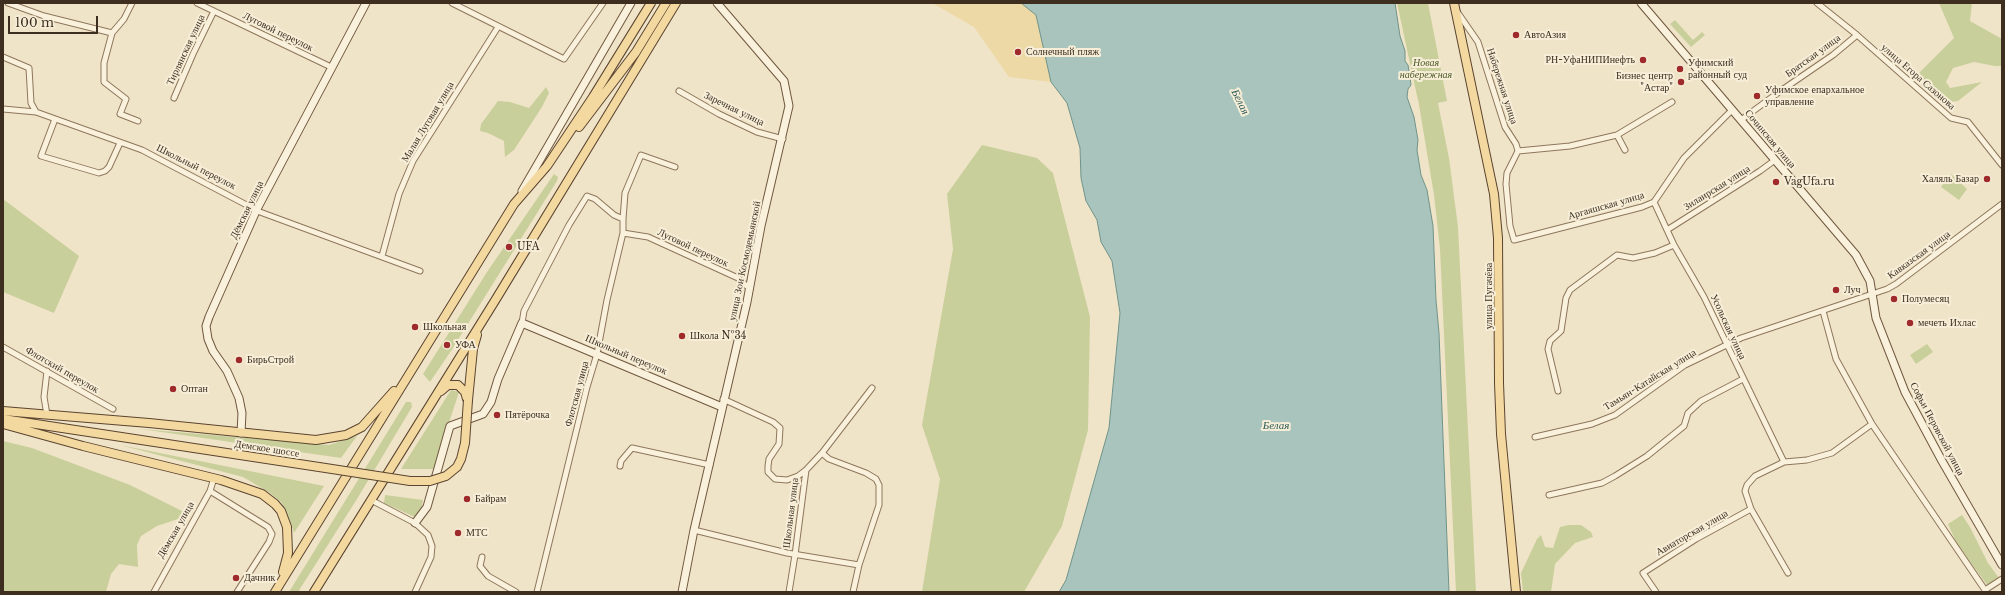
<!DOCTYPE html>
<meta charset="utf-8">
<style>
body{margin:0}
#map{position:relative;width:2005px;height:595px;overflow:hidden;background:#f0e4c8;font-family:"Libre Baskerville",serif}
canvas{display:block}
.frame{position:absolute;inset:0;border:4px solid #3d2e20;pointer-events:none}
.scale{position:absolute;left:8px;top:16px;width:90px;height:18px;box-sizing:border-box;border:2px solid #3d2e20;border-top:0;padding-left:5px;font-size:12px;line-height:14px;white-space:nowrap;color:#3d2e20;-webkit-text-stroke:3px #f7eed8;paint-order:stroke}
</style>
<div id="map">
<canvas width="2005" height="595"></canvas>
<div class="frame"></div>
<div class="scale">100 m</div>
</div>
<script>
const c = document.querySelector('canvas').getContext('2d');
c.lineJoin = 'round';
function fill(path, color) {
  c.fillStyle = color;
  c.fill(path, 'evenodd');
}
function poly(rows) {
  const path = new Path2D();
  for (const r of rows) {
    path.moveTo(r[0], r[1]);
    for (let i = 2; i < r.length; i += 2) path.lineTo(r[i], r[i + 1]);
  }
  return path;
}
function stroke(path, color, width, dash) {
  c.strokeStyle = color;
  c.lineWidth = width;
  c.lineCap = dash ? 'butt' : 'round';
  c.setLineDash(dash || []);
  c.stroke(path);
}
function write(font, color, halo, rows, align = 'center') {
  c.font = font + ' "Libre Baskerville",serif';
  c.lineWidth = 4;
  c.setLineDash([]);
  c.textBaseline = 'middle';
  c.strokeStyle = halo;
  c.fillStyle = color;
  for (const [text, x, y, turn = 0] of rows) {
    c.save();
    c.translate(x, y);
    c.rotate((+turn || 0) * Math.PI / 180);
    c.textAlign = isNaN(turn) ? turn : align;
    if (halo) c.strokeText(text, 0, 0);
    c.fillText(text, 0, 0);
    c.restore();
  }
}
fill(poly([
 [1397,3,1428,3,1447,101,1438,103,1449,158,1458,227,1476,592,1456,592,1440,249,1434,195,1419,105],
 [1939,3,1972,3,1970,21,2002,39,2002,66,1995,66,1974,62,1953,68,1946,82,1950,88,1982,82,1958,101,1949,102,1939,98,1919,76,1919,73,1954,38],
 [1675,20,1693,40,1702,32,1705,35,1691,47,1670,24],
 [546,87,549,93,542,107,514,150,505,157,504,141,488,133,480,131,481,124,498,101,510,102,529,108],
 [982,145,1037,158,1053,173,1090,317,1088,430,1062,526,1024,592,922,592,940,479,922,425,953,249,947,194],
 [554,174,558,177,557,181,451,351,430,382,423,374,487,272],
 [1951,174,1967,189,1959,200,1941,187],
 [3,199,79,256,54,313,3,292],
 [1927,344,1933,352,1916,364,1910,355],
 [451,390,459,392,434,469,401,469],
 [406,402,411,402,412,407,357,499,298,592,289,592],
 [141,429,329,445,357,436,341,458],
 [3,441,32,448,130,485,190,515,157,526,141,536,137,545,138,567,119,564,111,574,106,592,3,592],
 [120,445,324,486,294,533,291,523,281,502,270,493,243,477],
 [385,495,423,500,421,511,415,517,384,503],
 [1962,515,1970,527,1988,563,1999,578,1987,585,1956,542,1948,524],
 [1569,525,1581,525,1591,532,1593,537,1575,543,1555,564,1551,592,1523,592,1521,573,1537,539,1541,535,1545,547,1553,548,1560,527]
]), '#c9cf9b');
fill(poly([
 [932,3,1021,3,1036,15,1051,82,1009,77,974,27]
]), '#ecd9a5');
const water = poly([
 [1021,3,1395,3,1400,36,1405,51,1405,61,1408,65,1410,77,1411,85,1408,89,1407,97,1414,117,1418,140,1417,150,1421,175,1427,190,1433,226,1436,300,1439,333,1449,592,1059,592,1066,580,1109,428,1120,313,1112,261,1101,242,1097,220,1086,201,1081,178,1080,148,1067,103,1051,82,1036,15,1021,3]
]);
fill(water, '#a9c4bc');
stroke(water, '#6f938a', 1);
const street = poly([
 [8,3,44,16,112,33,124,19,132,3],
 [197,3,331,67],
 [452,3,564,59,603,3],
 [1817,3,1857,35,1951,118,1968,122,2002,165],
 [1458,13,1478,42,1505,127,1516,144,1518,151,1507,173,1506,184,1510,226,1514,240,1642,207,1654,202,1684,158,1732,110],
 [112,33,104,63,104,82,126,99,120,114,138,121],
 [3,57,29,68,31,103,36,112],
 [679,91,719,114,757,132,783,139],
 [174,98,193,54,214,11],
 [3,109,36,112,142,150,260,212,420,271],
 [55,119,41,156,99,173,105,171,109,167,120,143],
 [1741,120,1779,92,1833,55,1857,35],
 [1617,135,1625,150],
 [1518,151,1570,146,1617,135,1672,102],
 [1654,202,1674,245,1704,297,1784,462],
 [1667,230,1760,171,1775,160],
 [623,233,648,237,738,278,750,289],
 [382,256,399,194,413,161,498,27],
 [1823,311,1836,359,1872,424,1985,590,2002,579],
 [522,323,524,311,569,225,587,196,595,199,614,215,623,219],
 [3,347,113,409],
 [47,371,44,397,47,415],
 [1558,391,1548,349,1550,341,1561,331,1566,298,1570,290,1617,255,1633,258,1655,253,1674,245],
 [723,399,773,422,780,428,779,444,769,459,768,466,768,472,775,479,787,480,798,476,806,470],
 [1535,437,1592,424,1615,415,1685,365,1741,338,1887,289,1896,284,2002,204],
 [822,453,829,459,866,473,876,479,879,485,879,505,859,565,853,592],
 [620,466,621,461,632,448,710,465],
 [210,491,268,527,272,534,269,542,237,592],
 [1549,495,1602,483,1615,476,1647,456,1684,426,1688,413,1701,401,1743,379],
 [371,500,415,523,428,535,432,546,431,557,415,592],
 [694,530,787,553,859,565],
 [482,557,480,566,488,576,516,592],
 [1788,573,1751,509,1745,491,1747,485,1755,476,1784,462,1807,460,1832,453,1872,424],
 [154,592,210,491,214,478],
 [537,592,587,387,597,354,607,300,623,233,623,219,625,193,641,155,675,167],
 [789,592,795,555,806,470,822,453,872,388],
 [1656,592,1643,573,1696,539,1751,509]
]);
const secondary = poly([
 [1641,3,1856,255,1870,281,1876,318,1905,392,1942,461,2002,565],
 [522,191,631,3],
 [241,433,242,413,239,398,227,371,213,351,208,339,206,326,209,317,257,209,366,3],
 [415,523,427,507,450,426,483,414,491,402,498,379,522,323,722,407],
 [682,592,694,530,747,302,761,226,789,106,784,81,717,3]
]);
const primary = poly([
 [1454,3,1494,194,1498,238,1499,383,1501,434,1516,592],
 [579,127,636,52,666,3],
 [441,391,448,385,458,385,465,392,467,399],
 [468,400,473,349,477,335],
 [3,411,149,423,316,440,346,435,362,427,394,391],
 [3,419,319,467],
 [3,424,83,446,221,480,262,494,275,504,281,511,287,527,288,553,283,572],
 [275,592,514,204,547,166,593,97,651,3],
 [314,592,496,299,676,3]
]);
stroke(street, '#8d765c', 7);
stroke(secondary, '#6f573f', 9);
stroke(primary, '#5b4430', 10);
stroke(street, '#faf1dc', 5);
stroke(secondary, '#faf1dc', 7);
stroke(primary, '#f3d9a0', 8);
const primaryBridge = poly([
 [319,467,410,481,430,481,446,476,457,467,461,459,465,443,468,400]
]);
stroke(primaryBridge, '#5b4430', 10, []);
stroke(primaryBridge, '#f3d9a0', 8);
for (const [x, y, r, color] of [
 [1516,35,4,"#9e2a2b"],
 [1018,52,4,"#9e2a2b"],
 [1643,60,4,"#9e2a2b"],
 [1680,69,4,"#9e2a2b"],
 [1681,82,4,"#9e2a2b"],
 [1757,96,4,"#9e2a2b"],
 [1987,179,4,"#9e2a2b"],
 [1776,182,4,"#9e2a2b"],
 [509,247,4,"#9e2a2b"],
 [1836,290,4,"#9e2a2b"],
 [1894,299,4,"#9e2a2b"],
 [1910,323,4,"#9e2a2b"],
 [415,327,4,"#9e2a2b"],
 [682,336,4,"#9e2a2b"],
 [447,345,4,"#9e2a2b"],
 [239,360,4,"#9e2a2b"],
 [173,389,4,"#9e2a2b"],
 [497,415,4,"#9e2a2b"],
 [467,499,4,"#9e2a2b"],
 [458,533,4,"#9e2a2b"],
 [236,578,4,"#9e2a2b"]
]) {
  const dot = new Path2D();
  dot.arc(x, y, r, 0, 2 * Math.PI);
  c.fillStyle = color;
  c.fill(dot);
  stroke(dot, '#f7eed8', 1.5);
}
write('10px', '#3d2e20', '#f7eed8', [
 ["Луговой переулок",278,32,26],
 ["Тирлянская улица",186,50,-65],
 ["Братская улица",1813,56,-36],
 ["улица Егора Сазонова",1918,77,41],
 ["Набережная улица",1502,86,72],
 ["Заречная улица",734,109,26],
 ["Малая Луговая улица",428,122,-59],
 ["Сочинская улица",1770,139,50],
 ["Школьный переулок",196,167,27],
 ["Зилаирская улица",1717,188,-32],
 ["Аргаяшская улица",1606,206,-16],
 ["Дёмская улица",247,210,-64],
 ["Луговой переулок",693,248,25],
 ["Кавказская улица",1919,255,-36],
 ["улица Зои Космодемьянской",745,261,-78],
 ["улица Пугачёва",1489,296,-90],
 ["Усольская улица",1728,327,65],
 ["Школьный переулок",626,355,23],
 ["Флотский переулок",62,370,30],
 ["Тамьян-Катайская улица",1650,380,-32],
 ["Флотская улица",577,394,-75],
 ["Софьи Перовской улица",1937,429,62],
 ["Демское шоссе",267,449,9],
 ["Школьная улица",791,513,-83],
 ["Дёмская улица",176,530,-60],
 ["Авиаторская улица",1692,533,-30]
]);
write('10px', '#3d2e20', '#f7eed8', [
 ["АвтоАзия",1524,35],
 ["Солнечный пляж",1026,52],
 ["РН-УфаНИПИнефть",1635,60,"right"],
 ["Уфимский",1688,63],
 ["районный суд",1688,75],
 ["Бизнес центр",1673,76,"right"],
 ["\"Астар\"",1673,88,"right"],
 ["Уфимское епархальное",1765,90],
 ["управление",1765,102],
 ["Халяль Базар",1979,179,"right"],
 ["VagUfa.ru",1784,182],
 ["UFA",517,247],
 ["Луч",1844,290],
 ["Полумесяц",1902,299],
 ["мечеть Ихлас",1918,323],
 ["Школьная",423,327],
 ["Школа №34",690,336],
 ["УФА",455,345],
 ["БирьСтрой",247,360],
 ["Оптан",181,389],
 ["Пятёрочка",505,415],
 ["Байрам",475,499],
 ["МТС",466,533],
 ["Дачник",244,578]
], 'left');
write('italic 10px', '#4d5a26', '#f7eed8', [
 ["Новая",1426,63],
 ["набережная",1426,75]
]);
write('italic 11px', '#2f5d5a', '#f7eed8', [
 ["Белая",1240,102,64],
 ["Белая",1276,426]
]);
</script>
